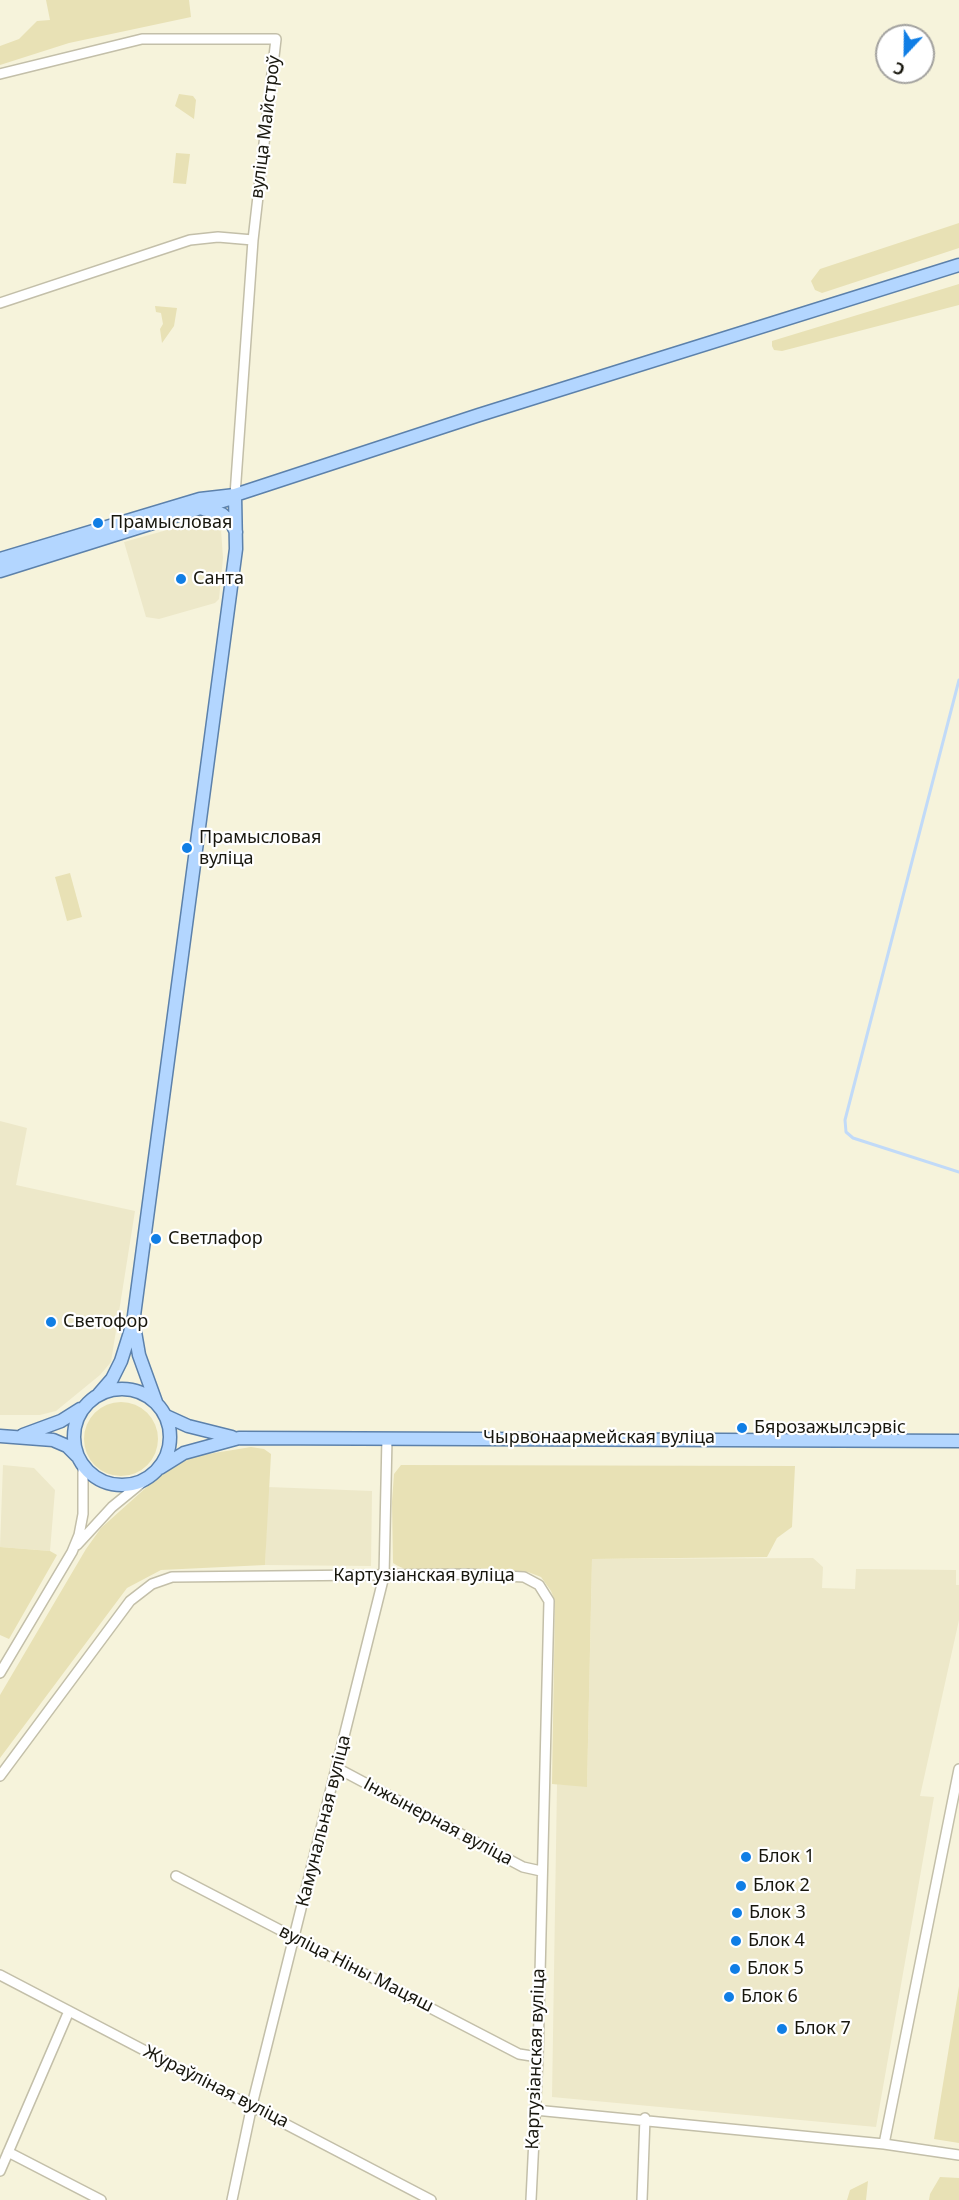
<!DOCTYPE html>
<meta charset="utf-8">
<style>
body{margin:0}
#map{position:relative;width:959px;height:2200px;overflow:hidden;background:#f6f3db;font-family:"Noto Sans",sans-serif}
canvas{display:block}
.north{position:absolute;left:875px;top:24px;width:60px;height:60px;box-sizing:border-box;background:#fff;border:2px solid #a3a29f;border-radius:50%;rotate:202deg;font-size:16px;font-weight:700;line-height:24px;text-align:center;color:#18170e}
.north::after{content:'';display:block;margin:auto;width:21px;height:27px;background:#107ee5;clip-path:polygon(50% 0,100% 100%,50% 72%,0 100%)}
</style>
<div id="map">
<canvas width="959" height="2200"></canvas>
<div class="north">С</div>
</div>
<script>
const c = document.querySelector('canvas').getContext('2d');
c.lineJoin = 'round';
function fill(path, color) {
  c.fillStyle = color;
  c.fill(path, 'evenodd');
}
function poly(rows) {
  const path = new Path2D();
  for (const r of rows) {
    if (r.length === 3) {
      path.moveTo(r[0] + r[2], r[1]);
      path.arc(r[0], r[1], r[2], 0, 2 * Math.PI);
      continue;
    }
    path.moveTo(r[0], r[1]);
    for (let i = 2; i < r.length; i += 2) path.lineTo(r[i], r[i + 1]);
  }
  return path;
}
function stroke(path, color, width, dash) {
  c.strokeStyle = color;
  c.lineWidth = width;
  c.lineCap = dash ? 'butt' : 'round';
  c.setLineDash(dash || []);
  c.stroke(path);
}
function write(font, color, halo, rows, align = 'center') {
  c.font = font + ' "Noto Sans",sans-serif';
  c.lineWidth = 4.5;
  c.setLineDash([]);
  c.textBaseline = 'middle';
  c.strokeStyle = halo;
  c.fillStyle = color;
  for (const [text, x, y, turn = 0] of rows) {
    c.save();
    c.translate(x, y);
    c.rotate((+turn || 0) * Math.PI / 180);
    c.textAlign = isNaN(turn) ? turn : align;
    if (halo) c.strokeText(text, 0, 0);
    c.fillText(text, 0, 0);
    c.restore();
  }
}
fill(poly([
 [203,520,213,522,221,529,223,558,219,599,215,603,159,619,146,617,124,542],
 [0,1121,27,1128,16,1185,135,1211,111,1362,100,1375,56,1411,40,1415,0,1415],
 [3,1465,34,1468,55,1490,50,1551,0,1547],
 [268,1487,372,1491,371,1566,265,1565],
 [813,1558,823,1567,822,1588,855,1589,856,1569,956,1570,956,1585,959,1585,959,1620,920,1796,934,1797,876,2127,552,2097,557,1784,587,1786,592,1559]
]), '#ede8c9');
fill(poly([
 [46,0,189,0,191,17,69,43,0,65,0,46,19,39,37,21,50,20],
 [179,94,193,96,196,100,194,119,175,106],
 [176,153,190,154,186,184,173,183],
 [959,223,959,248,822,293,815,290,811,281,820,269],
 [959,284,959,305,782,351,774,350,772,346,772,341],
 [155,306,177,308,174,326,162,343,160,329,163,324,161,313,156,312],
 [70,873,82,917,67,921,55,877],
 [121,1439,37],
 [251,1447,264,1449,271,1454,265,1565,161,1570,127,1588,0,1758,0,1695,86,1549,101,1528,159,1476,180,1461,202,1455],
 [401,1465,795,1466,792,1527,777,1538,767,1557,592,1559,587,1787,552,1784,555,1601,551,1591,541,1577,528,1572,410,1571,398,1566,393,1563,392,1502,394,1474],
 [0,1547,50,1551,57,1555,9,1639,0,1635],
 [959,1986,959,2143,934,2139],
 [940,2177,959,2178,959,2200,929,2200,930,2194],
 [868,2181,866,2200,847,2200,850,2190]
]), '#e8e1b5');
stroke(poly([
 [959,680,845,1120,846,1132,853,1138,959,1172]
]), '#c1daf8', 3);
const minor = poly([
 [0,74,142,39,276,39,253,240,235,495],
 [0,303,190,240,218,237,253,240],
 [77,1545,112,1507,145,1480],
 [0,1673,72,1552,79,1535,83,1514,83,1467],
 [337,1768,523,1867,541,1871],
 [0,1776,130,1601,152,1584,172,1577,468,1574,524,1577,539,1585,549,1601,538,2057,531,2200],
 [176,1876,519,2054,538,2057],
 [0,1975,431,2200],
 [535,2110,884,2144,959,2155],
 [884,2144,959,1769],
 [8,2152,101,2200],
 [0,2171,69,2011],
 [232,2200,252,2105,384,1576,387,1438],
 [642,2200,645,2118]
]);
const major = poly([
 [203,509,222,514,231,522,236,532],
 [0,559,200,499,235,495,479,415,959,265],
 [0,571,229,499],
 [134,1326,139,1355,156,1402],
 [122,1437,48],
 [99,1394,112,1379,121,1361,133,1323,236,549,235,495],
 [166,1416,188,1426,232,1437],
 [23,1435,61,1421,80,1409],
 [0,1436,53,1440,67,1446,77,1456],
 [160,1468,184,1453,239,1438,959,1441]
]);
stroke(minor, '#c3bfa9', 12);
stroke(major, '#5c81ab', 15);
stroke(minor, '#fff', 9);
stroke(major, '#b3d6ff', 12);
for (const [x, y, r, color] of [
 [98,523,6,"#107ee5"],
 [181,579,6,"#107ee5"],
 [187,848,6,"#107ee5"],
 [156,1239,6,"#107ee5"],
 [51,1322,6,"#107ee5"],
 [742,1428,6,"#107ee5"],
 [746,1857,6,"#107ee5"],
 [741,1886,6,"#107ee5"],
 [737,1913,6,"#107ee5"],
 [736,1941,6,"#107ee5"],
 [735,1969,6,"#107ee5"],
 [729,1997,6,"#107ee5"],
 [782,2029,6,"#107ee5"]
]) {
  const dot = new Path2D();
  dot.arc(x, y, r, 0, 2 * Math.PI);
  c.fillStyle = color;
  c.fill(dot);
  stroke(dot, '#fff', 2);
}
write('18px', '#18170e', '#fff', [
 ["вуліца Майстроў",266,127,-83],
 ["Чырвонаармейская вуліца",599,1438],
 ["Картузіанская вуліца",424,1576],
 ["Камунальная вуліца",324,1821,-76],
 ["Інжынерная вуліца",438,1822,28],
 ["вуліца Ніны Мацяш",356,1969,27],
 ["Картузіанская вуліца",536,2059,-88],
 ["Жураўліная вуліца",216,2087,27]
]);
write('18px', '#18170e', '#fff', [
 ["Прамысловая",110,523],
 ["Санта",193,579],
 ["Прамысловая",199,838],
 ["вуліца",199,859],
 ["Светлафор",168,1239],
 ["Светофор",63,1322],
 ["Бярозажылсэрвіс",754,1428],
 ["Блок 1",758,1857],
 ["Блок 2",753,1886],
 ["Блок 3",749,1913],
 ["Блок 4",748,1941],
 ["Блок 5",747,1969],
 ["Блок 6",741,1997],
 ["Блок 7",794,2029]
], 'left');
</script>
